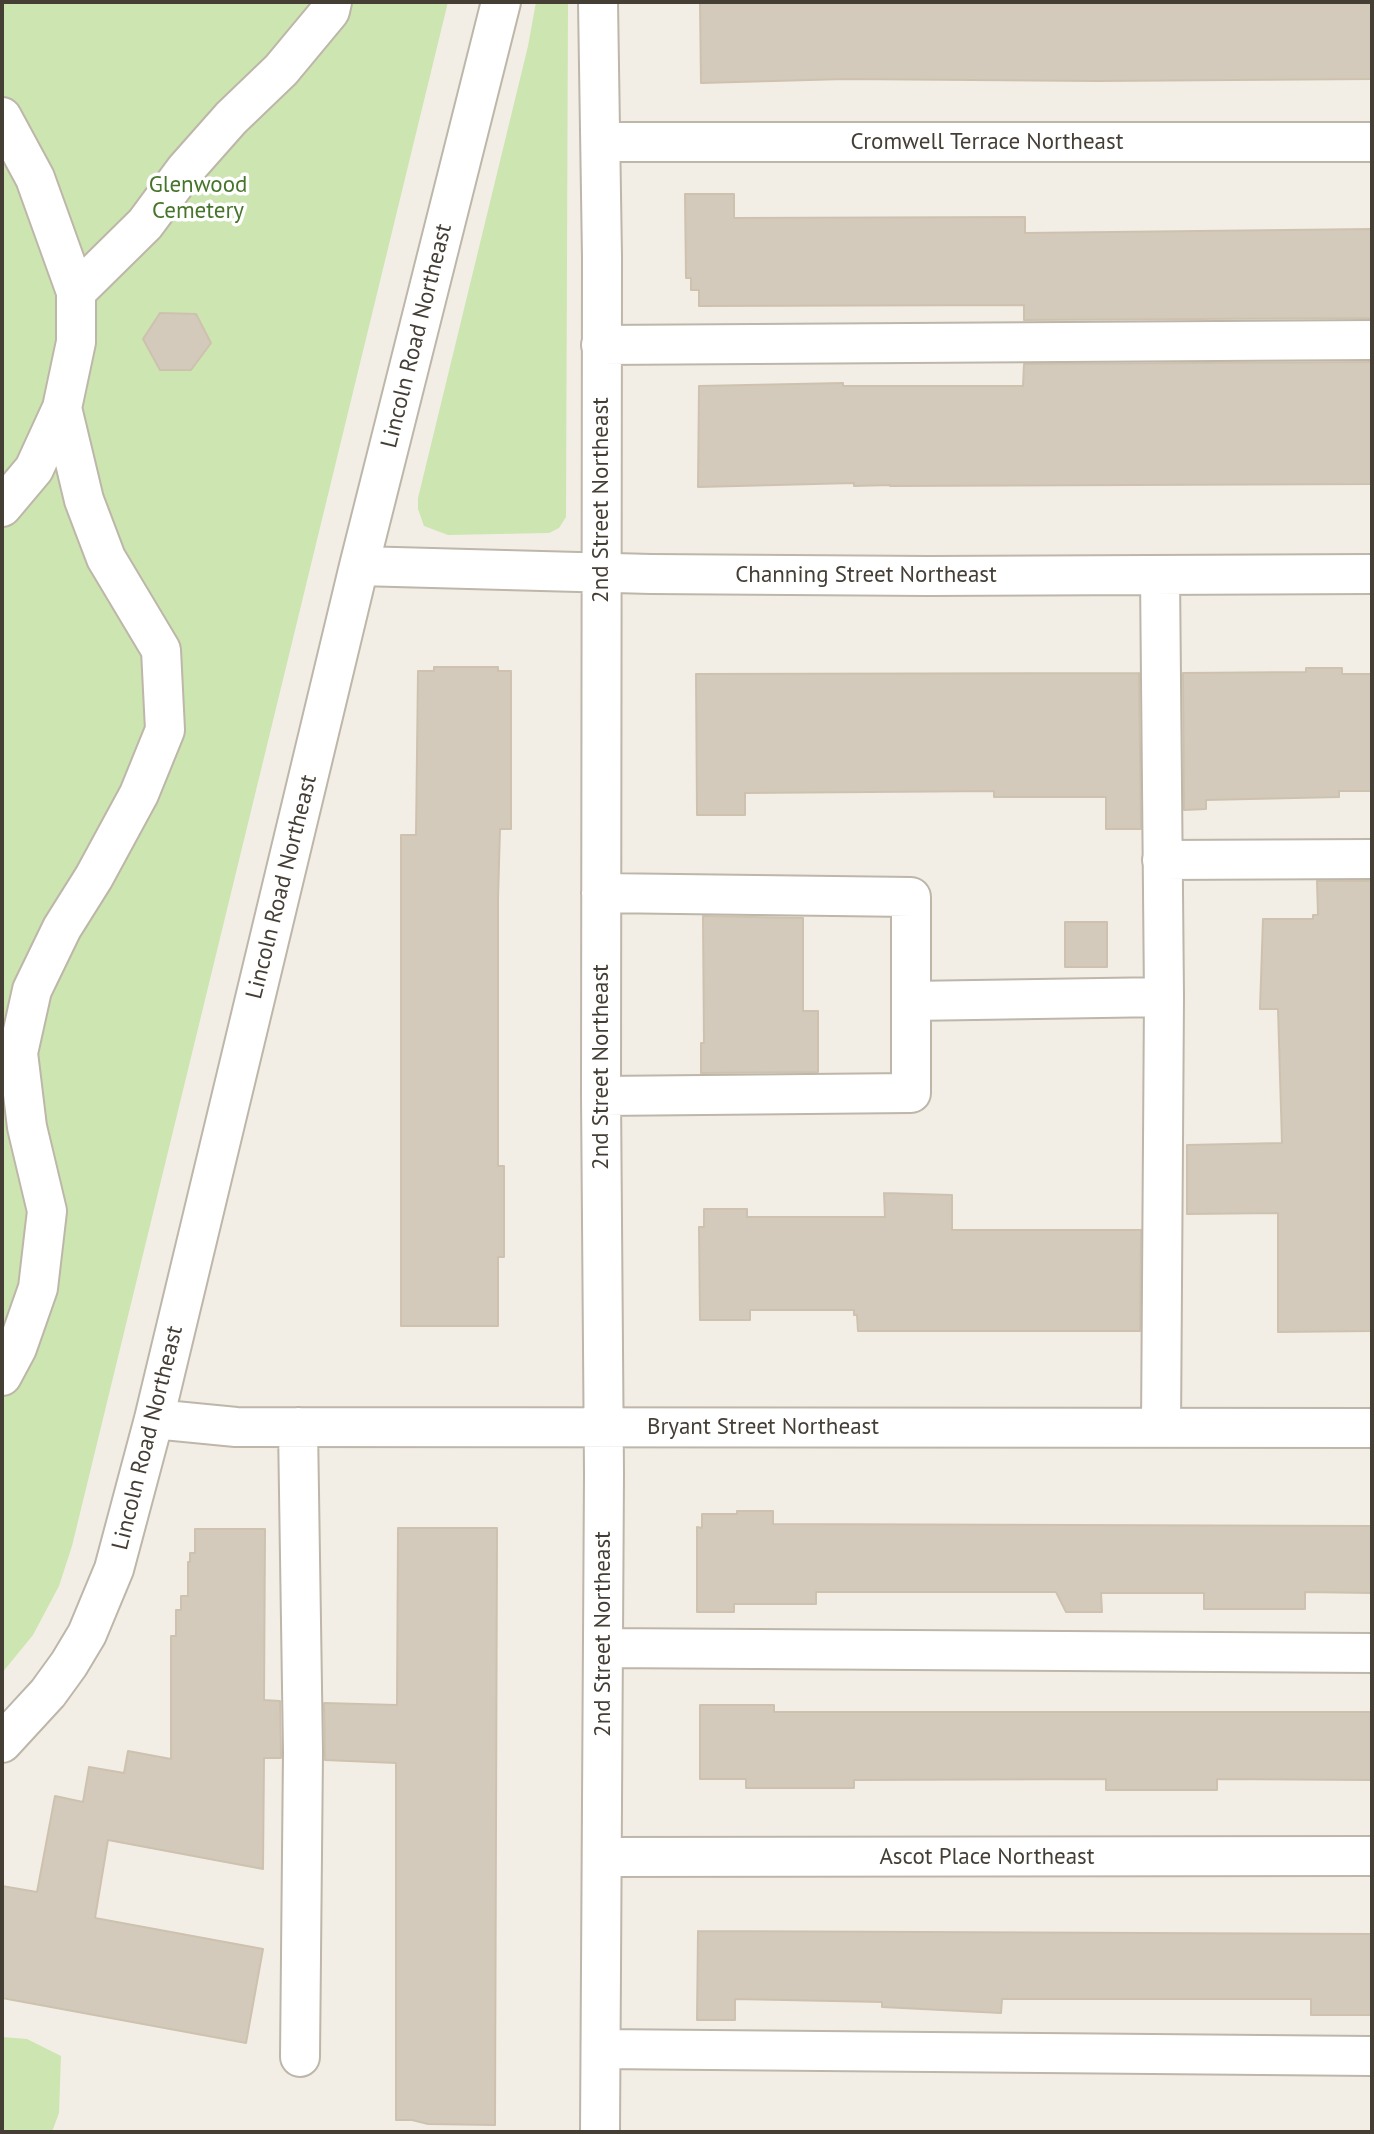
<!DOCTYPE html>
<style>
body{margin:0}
#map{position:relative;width:1374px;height:2134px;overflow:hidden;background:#f2eee6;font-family:"PT Sans",sans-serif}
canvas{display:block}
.frame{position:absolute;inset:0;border:4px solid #443e35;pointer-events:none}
</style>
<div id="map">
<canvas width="1374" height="2134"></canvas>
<div class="frame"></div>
</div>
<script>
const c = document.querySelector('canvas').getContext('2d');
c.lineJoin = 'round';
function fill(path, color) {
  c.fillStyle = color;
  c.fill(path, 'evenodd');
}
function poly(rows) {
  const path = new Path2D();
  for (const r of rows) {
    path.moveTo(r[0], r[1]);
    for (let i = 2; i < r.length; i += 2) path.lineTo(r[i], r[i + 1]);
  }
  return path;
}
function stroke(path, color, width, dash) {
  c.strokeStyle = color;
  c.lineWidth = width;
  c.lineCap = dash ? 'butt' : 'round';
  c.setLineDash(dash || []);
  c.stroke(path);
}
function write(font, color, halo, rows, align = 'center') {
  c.font = font + ' "PT Sans",sans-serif';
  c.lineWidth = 7;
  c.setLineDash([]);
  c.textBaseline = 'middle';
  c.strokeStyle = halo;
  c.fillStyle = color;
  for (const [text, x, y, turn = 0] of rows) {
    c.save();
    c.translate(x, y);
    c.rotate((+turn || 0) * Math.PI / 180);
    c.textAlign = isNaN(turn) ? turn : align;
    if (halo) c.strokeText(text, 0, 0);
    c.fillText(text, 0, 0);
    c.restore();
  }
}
fill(poly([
 [2,2,448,2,72,1546,59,1586,33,1635,2,1673],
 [536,2,568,2,566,517,559,528,549,533,448,535,424,526,418,509,418,498,528,46],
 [2,2037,27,2039,61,2056,59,2113,52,2132,2,2132]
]), '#cde5b0');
const building = poly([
 [700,2,1372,2,1372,79,1098,81,845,79,701,83,700,2],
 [685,194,734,194,734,218,1025,217,1025,233,1372,229,1372,318,1024,320,1024,305,699,306,699,290,691,290,691,278,686,278,685,194],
 [160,313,196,314,211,343,191,370,160,370,143,339,160,313],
 [1372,362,1372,484,890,486,890,485,854,486,854,483,698,487,699,386,843,383,843,386,1023,386,1024,364,1372,362],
 [434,667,498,667,498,671,511,671,511,829,500,829,498,899,498,1166,504,1166,504,1257,498,1257,498,1326,401,1326,401,835,416,835,418,671,434,671,434,667],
 [1306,668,1342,668,1342,674,1372,674,1372,791,1339,791,1339,797,1206,800,1206,809,1184,810,1183,673,1306,672,1306,668],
 [1139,673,1141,829,1106,829,1106,797,994,797,994,791,745,793,745,815,697,815,696,674,1139,673],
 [1317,881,1372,881,1372,1331,1278,1332,1278,1213,1187,1214,1187,1145,1282,1143,1278,1009,1260,1009,1263,919,1313,919,1313,915,1318,915,1317,881],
 [703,916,803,918,803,1011,818,1011,818,1072,701,1073,701,1043,704,1043,703,916],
 [1065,922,1107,922,1107,967,1065,967,1065,922],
 [884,1193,952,1195,952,1230,1141,1230,1140,1331,858,1331,857,1315,854,1315,854,1310,750,1310,750,1320,700,1320,699,1227,704,1227,704,1209,747,1209,747,1217,885,1217,884,1193],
 [737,1511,773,1511,773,1524,1372,1526,1372,1593,1305,1592,1305,1609,1204,1609,1204,1593,1101,1593,1102,1612,1066,1612,1056,1592,816,1592,816,1604,734,1604,734,1612,697,1612,697,1527,702,1528,702,1514,737,1514,737,1511],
 [398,1528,497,1528,495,2125,428,2124,412,2120,396,2120,396,1763,325,1760,324,1703,397,1705,398,1528],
 [195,1529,265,1529,264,1700,280,1701,281,1752,281,1758,264,1758,263,1869,108,1840,95,1918,263,1949,246,2043,2,1998,2,1886,37,1892,55,1796,83,1802,89,1767,124,1773,128,1751,171,1759,171,1636,176,1636,176,1610,181,1610,181,1596,188,1596,188,1562,190,1562,190,1553,195,1553,195,1529],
 [700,1705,774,1705,774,1712,1372,1712,1372,1780,1217,1779,1217,1790,1106,1790,1106,1779,854,1780,854,1788,746,1788,746,1779,700,1779,700,1705],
 [698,1931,1372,1934,1372,2015,1311,2015,1311,1999,1002,1999,1001,2013,882,2007,882,2002,735,1999,735,2020,697,2020,698,1931]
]);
fill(building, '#d3cabc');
stroke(building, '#cec2af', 2);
const minor = poly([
 [598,2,602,258,601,1096,604,1473,600,2132],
 [2,117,35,178,76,292,76,342,62,408,34,469,2,507],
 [601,142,1372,142],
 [76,292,145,224,185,170,231,118,281,70,330,11,332,2],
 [601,345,1372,340],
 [359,566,651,574,928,576,1372,574],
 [1160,575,1164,997],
 [1162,860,1372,859],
 [601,893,911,897,911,1093,601,1096],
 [911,1001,1164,997,1161,1428],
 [2,1376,17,1348,38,1288,47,1211,27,1127,18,1053,32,990,62,928,94,877,139,794,165,730,161,650,106,558,84,500,62,408],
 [154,1419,236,1427,1372,1428],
 [298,1427,303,1752,300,2057],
 [603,1648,1372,1653],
 [2,1743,48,1693,69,1664,87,1634,114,1569,154,1419,359,566,501,2],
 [602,1857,1372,1856],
 [601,2049,1372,2056]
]);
stroke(minor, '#bdb6a9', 42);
stroke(minor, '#fff', 38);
write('23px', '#443e35', '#fff', [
 ["Cromwell Terrace Northeast",987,142],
 ["Lincoln Road Northeast",417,336,-76],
 ["2nd Street Northeast",601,500,-90],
 ["Channing Street Northeast",866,575],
 ["Lincoln Road Northeast",282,887,-76],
 ["2nd Street Northeast",601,1067,-90],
 ["Bryant Street Northeast",763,1427],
 ["Lincoln Road Northeast",148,1438,-76],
 ["2nd Street Northeast",603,1634,-90],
 ["Ascot Place Northeast",987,1857]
]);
write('23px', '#47742b', '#fff', [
 ["Glenwood",198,185],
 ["Cemetery",198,211]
]);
</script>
